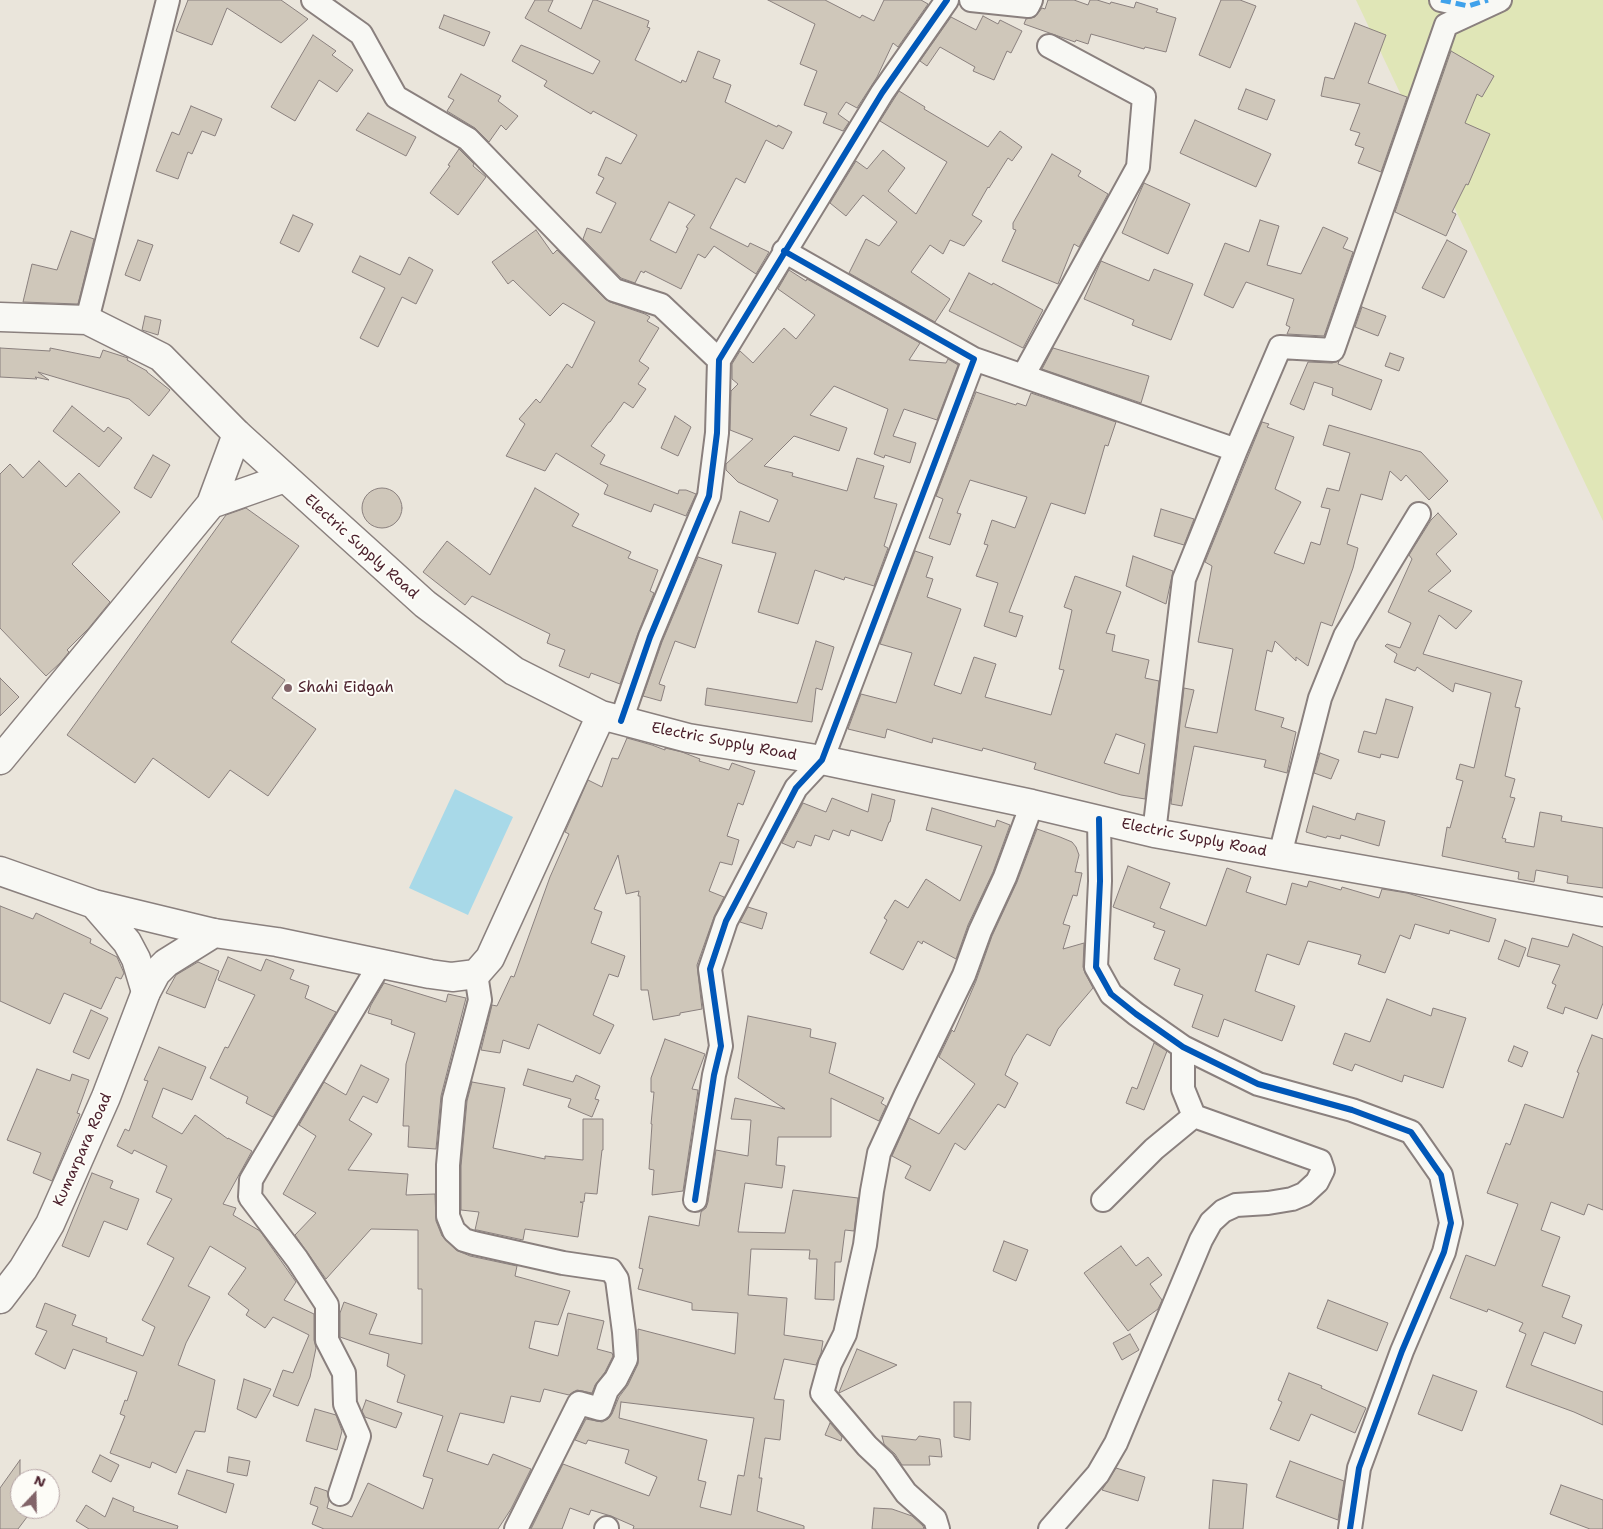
<!DOCTYPE html>
<style>
body{margin:0}
#map{position:relative;width:1603px;height:1529px;overflow:hidden;background:#eae5db;font-family:"Shantell Sans",sans-serif}
canvas{display:block}
.north{position:absolute;left:10px;top:1469px;width:50px;height:50px;box-sizing:border-box;background:#fdfcf7;border:1px solid #b5a4a5;border-radius:50%;rotate:21deg;font-size:14px;font-weight:700;line-height:20px;text-align:center;color:#4a1f2b}
.north::after{content:'';display:block;margin:auto;width:18px;height:22px;background:#826469;clip-path:polygon(50% 0,100% 100%,50% 72%,0 100%)}
</style>
<div id="map">
<canvas width="1603" height="1529"></canvas>
<div class="north">N</div>
</div>
<script>
const c = document.querySelector('canvas').getContext('2d');
c.lineJoin = 'round';
function fill(path, color) {
  c.fillStyle = color;
  c.fill(path, 'evenodd');
}
function poly(rows) {
  const path = new Path2D();
  for (const r of rows) {
    if (r.length === 3) {
      path.moveTo(r[0] + r[2], r[1]);
      path.arc(r[0], r[1], r[2], 0, 2 * Math.PI);
      continue;
    }
    path.moveTo(r[0], r[1]);
    for (let i = 2; i < r.length; i += 2) path.lineTo(r[i], r[i + 1]);
  }
  return path;
}
function stroke(path, color, width, dash) {
  c.strokeStyle = color;
  c.lineWidth = width;
  c.lineCap = dash ? 'butt' : 'round';
  c.setLineDash(dash || []);
  c.stroke(path);
}
function write(font, color, halo, rows, align = 'center') {
  c.font = font + ' "Shantell Sans",sans-serif';
  c.lineWidth = 4;
  c.setLineDash([]);
  c.textBaseline = 'middle';
  c.strokeStyle = halo;
  c.fillStyle = color;
  for (const [text, x, y, turn = 0] of rows) {
    c.save();
    c.translate(x, y);
    c.rotate((+turn || 0) * Math.PI / 180);
    c.textAlign = isNaN(turn) ? turn : align;
    if (halo) c.strokeText(text, 0, 0);
    c.fillText(text, 0, 0);
    c.restore();
  }
}
fill(poly([
 [1356,0,1603,0,1603,521]
]), '#e0e6b7');
fill(poly([
 [455,789,513,817,468,915,409,888]
]), '#a8d9e8');
const building = poly([
 [188,0,281,0,308,19,281,43,227,8,212,45,176,31,188,0],
 [535,0,553,0,548,11,581,29,593,0,596,0,649,21,647,27,650,28,635,60,681,83,682,80,686,82,698,51,720,60,713,78,731,85,725,102,777,127,778,125,792,132,783,149,766,140,745,183,736,178,710,228,748,247,750,243,769,252,756,274,714,246,705,258,698,254,681,289,645,271,644,273,641,271,635,283,621,278,583,239,587,228,601,233,616,203,596,193,604,178,598,175,606,157,621,164,637,135,593,111,591,114,544,86,547,81,512,61,521,45,593,74,600,61,525,18,535,0],
 [669,202,695,215,686,227,688,228,676,253,650,240,669,202],
 [768,0,825,0,860,18,862,15,874,21,884,0,921,0,928,4,898,47,893,43,877,77,857,108,846,102,838,114,849,122,843,131,823,123,827,113,804,105,817,71,800,64,815,24,768,0],
 [1048,0,1074,0,1088,5,1090,0,1097,0,1110,4,1111,2,1134,8,1136,2,1158,9,1156,12,1176,18,1166,52,1145,47,1144,49,1091,34,1088,44,1076,40,1075,42,1024,24,1026,19,1035,17,1042,8,1045,9,1048,0],
 [1221,0,1240,0,1256,6,1230,68,1199,55,1221,0],
 [444,15,490,32,484,46,439,28,444,15],
 [983,16,998,24,1000,20,1022,31,1011,53,1007,51,994,80,973,71,975,67,940,47,927,66,920,61,951,17,976,30,983,16],
 [1355,23,1386,35,1368,83,1407,97,1381,172,1358,163,1364,148,1355,145,1360,133,1350,130,1360,104,1321,96,1325,77,1334,79,1355,23],
 [313,35,336,51,332,55,353,70,337,92,319,80,295,121,271,107,313,35],
 [1451,51,1494,76,1482,97,1477,94,1465,123,1490,134,1468,185,1466,184,1452,212,1456,214,1446,236,1395,212,1451,51],
 [461,74,501,96,498,101,518,116,506,130,501,125,489,142,475,128,447,111,454,100,448,97,461,74],
 [1246,89,1275,100,1267,120,1238,109,1246,89],
 [899,91,925,107,924,109,988,147,1000,131,1022,147,1012,161,1008,158,989,188,988,187,972,215,982,221,964,246,950,240,943,254,930,245,911,272,950,299,935,322,849,273,866,239,879,246,897,222,863,195,846,216,830,203,856,161,867,169,883,150,905,168,888,191,916,214,947,162,880,121,899,91],
 [191,106,222,119,215,136,202,131,192,154,188,152,178,179,156,171,172,132,179,135,191,106],
 [368,113,416,137,406,156,356,130,368,113],
 [1195,120,1271,154,1256,187,1180,153,1195,120],
 [459,149,474,164,473,166,486,177,458,215,430,193,450,166,448,165,459,149],
 [1052,154,1081,171,1078,176,1108,194,1079,247,1074,244,1058,284,1002,261,1016,230,1013,229,1013,223,1052,154],
 [1144,183,1190,204,1168,254,1122,233,1144,183],
 [293,215,313,224,299,252,280,243,293,215],
 [1260,220,1279,226,1267,265,1301,274,1323,227,1348,238,1343,248,1353,252,1324,336,1287,334,1290,327,1286,325,1294,299,1246,282,1233,308,1204,295,1225,243,1249,252,1260,220],
 [536,230,553,254,557,250,605,299,610,302,645,314,650,317,647,321,659,328,639,361,649,368,638,384,646,389,633,408,624,402,610,422,609,422,591,446,605,455,600,464,678,494,679,490,686,490,696,494,686,516,654,504,651,512,604,494,608,485,556,453,545,471,506,456,525,424,519,419,536,399,540,403,567,364,572,368,595,322,563,303,550,316,513,280,508,284,492,262,536,230],
 [71,231,94,239,78,304,23,302,32,264,57,270,71,231],
 [138,240,153,245,140,281,125,275,138,240],
 [1447,240,1467,251,1444,298,1422,288,1447,240],
 [360,256,400,275,409,257,433,270,416,304,402,297,378,347,360,338,385,288,352,272,360,256],
 [1101,261,1149,281,1154,269,1193,284,1171,340,1132,325,1134,320,1084,299,1101,261],
 [789,270,806,281,807,279,920,343,909,360,946,363,948,359,958,365,937,420,904,409,893,436,916,443,910,463,885,455,884,458,874,454,888,409,834,386,810,415,847,428,839,451,794,436,764,466,793,473,792,476,847,491,857,458,884,466,874,498,897,504,884,546,888,548,874,586,845,577,844,580,815,570,798,624,758,612,776,553,732,543,740,511,769,522,778,500,738,482,726,470,726,464,753,439,730,430,731,391,738,384,732,379,732,364,740,351,753,363,784,328,796,339,815,315,778,289,789,270],
 [969,273,992,285,993,283,1043,310,1023,348,949,311,969,273],
 [1362,307,1386,316,1378,336,1355,327,1362,307],
 [145,316,161,320,158,335,142,330,145,316],
 [0,348,50,351,50,348,100,358,103,350,128,358,127,360,147,371,147,372,170,390,149,416,129,399,38,372,49,380,35,377,37,379,0,377,0,348],
 [1053,348,1149,376,1141,403,1042,369,1053,348],
 [1390,353,1404,358,1399,371,1385,366,1390,353],
 [1339,361,1338,364,1382,380,1371,410,1332,395,1333,388,1314,382,1304,410,1290,404,1308,362,1332,363,1339,361],
 [976,392,1016,405,1017,403,1026,406,1031,393,1116,422,1108,446,1105,445,1085,514,1051,503,1009,612,1023,616,1016,637,984,626,998,583,976,576,988,545,984,544,992,520,1015,528,1027,497,970,480,957,513,961,514,950,545,929,538,943,499,936,496,976,392],
 [72,406,104,432,108,427,122,438,99,467,53,431,72,406],
 [675,416,691,427,678,456,661,448,675,416],
 [1262,422,1269,424,1267,427,1294,437,1275,489,1301,502,1274,553,1304,564,1311,542,1320,545,1330,509,1321,507,1327,488,1339,491,1350,453,1323,445,1329,425,1421,452,1448,481,1429,500,1406,475,1401,481,1390,471,1382,500,1361,494,1347,544,1358,548,1353,568,1332,626,1321,622,1308,666,1296,657,1296,661,1275,641,1272,652,1267,650,1255,710,1284,718,1281,727,1296,732,1287,773,1264,767,1266,760,1194,746,1182,806,1171,804,1184,688,1194,690,1185,727,1217,733,1233,649,1198,642,1212,566,1205,562,1262,422],
 [153,455,170,465,151,498,134,488,153,455],
 [39,461,66,487,79,473,120,512,72,564,110,602,88,629,67,650,69,652,60,663,46,676,0,628,0,474,10,464,23,478,39,461],
 [535,488,579,514,572,526,631,552,628,558,658,570,650,591,654,593,638,633,620,684,591,673,589,678,559,666,565,650,547,643,550,634,472,596,465,605,423,572,447,541,490,575,535,488],
 [382,508,20],
 [246,508,299,546,231,642,285,680,272,698,316,729,268,796,230,770,209,798,153,758,135,783,67,735,226,515,246,508],
 [1161,509,1194,519,1184,545,1154,536,1161,509],
 [1438,513,1457,534,1436,554,1451,571,1428,591,1472,611,1456,629,1439,615,1423,654,1522,681,1515,707,1520,708,1505,776,1515,779,1510,797,1515,798,1502,838,1506,839,1505,842,1534,847,1540,812,1562,816,1561,821,1603,828,1603,888,1567,883,1568,876,1536,870,1534,882,1518,879,1519,872,1442,856,1447,827,1450,828,1463,781,1456,779,1460,764,1474,768,1491,693,1455,683,1453,692,1417,667,1415,671,1394,662,1397,654,1385,646,1387,644,1400,648,1411,623,1388,612,1412,559,1409,555,1431,520,1438,513],
 [915,551,933,557,926,577,933,579,927,597,961,609,934,685,961,694,974,657,996,664,985,697,1051,715,1064,670,1059,669,1072,610,1064,607,1075,576,1121,592,1106,633,1115,635,1112,651,1149,660,1145,678,1159,681,1145,799,1121,795,1034,769,1036,763,983,748,982,751,933,738,932,743,887,729,885,738,848,729,861,694,896,703,912,653,880,644,915,551],
 [1116,734,1145,744,1139,774,1104,763,1116,734],
 [1133,556,1173,571,1166,604,1126,586,1133,556],
 [698,557,722,565,695,648,675,641,659,684,665,686,661,701,643,696,662,642,698,557],
 [816,641,834,647,822,690,816,688,812,722,705,705,707,688,797,703,816,641],
 [0,678,19,697,0,716,0,678],
 [1386,699,1413,707,1398,758,1381,754,1380,758,1358,752,1364,731,1376,734,1386,699],
 [627,738,652,745,665,750,665,748,682,752,700,759,699,761,729,770,732,763,755,771,743,805,738,803,727,836,739,840,732,865,720,862,709,891,724,897,714,917,697,965,702,1009,680,1013,680,1015,653,1020,648,990,641,990,640,896,638,896,639,891,626,894,618,855,594,909,602,912,591,943,625,956,618,977,609,974,593,1015,614,1025,600,1054,538,1024,529,1049,503,1040,500,1053,481,1050,492,1005,497,1006,511,976,514,977,550,877,569,834,565,832,588,780,602,787,612,758,618,759,627,738],
 [1320,753,1339,760,1331,779,1314,773,1320,753],
 [872,794,895,800,890,822,889,822,882,841,851,830,849,836,833,830,829,840,815,835,811,846,797,841,794,848,782,843,803,803,826,812,832,798,868,812,872,794],
 [1313,806,1355,820,1357,813,1385,821,1379,846,1341,835,1340,839,1327,836,1326,838,1306,832,1313,806],
 [932,808,995,827,997,820,1010,825,993,872,968,925,956,959,923,941,922,944,918,941,903,970,870,953,887,920,884,918,895,900,908,908,926,879,960,901,982,846,926,830,932,808],
 [1037,829,1060,837,1072,842,1076,847,1079,855,1075,872,1082,873,1077,896,1073,895,1063,924,1070,926,1063,949,1084,943,1083,967,1085,973,1093,988,1058,1029,1050,1046,1027,1034,1013,1056,1005,1075,1018,1083,1005,1108,998,1104,965,1150,955,1143,930,1191,905,1178,911,1166,892,1156,909,1118,939,1134,975,1084,939,1057,952,1030,954,1032,976,981,992,936,1017,882,1037,829],
 [1128,866,1170,883,1160,908,1206,926,1227,868,1251,877,1246,892,1286,905,1292,883,1307,887,1309,881,1341,890,1342,887,1379,898,1382,889,1407,893,1496,919,1489,942,1450,930,1449,934,1415,924,1410,939,1400,935,1385,973,1358,964,1361,955,1308,941,1299,965,1267,954,1255,991,1295,1006,1282,1041,1224,1019,1218,1037,1192,1027,1203,995,1174,985,1180,969,1154,959,1165,931,1153,927,1155,923,1113,907,1128,866],
 [0,906,33,919,36,913,91,939,90,943,117,957,124,973,121,979,116,977,101,1009,64,993,50,1024,0,1001,0,906],
 [748,907,767,913,762,929,740,922,748,907],
 [1573,934,1603,947,1603,1003,1597,1019,1565,1007,1563,1014,1547,1008,1556,985,1552,983,1560,965,1527,956,1532,938,1568,947,1573,934],
 [1505,940,1526,948,1519,967,1498,959,1505,940],
 [228,957,261,971,266,959,294,970,290,979,309,986,305,998,336,1012,273,1117,246,1103,248,1097,210,1078,225,1047,228,1048,255,995,218,980,228,957],
 [198,962,219,971,205,1008,166,993,176,975,198,962],
 [384,983,446,1002,448,994,466,998,441,1096,436,1149,408,1147,409,1126,403,1126,406,1064,415,1033,391,1024,392,1020,368,1013,371,1005,384,983],
 [1387,999,1431,1016,1433,1008,1466,1018,1443,1088,1404,1075,1402,1082,1355,1064,1352,1071,1333,1064,1345,1033,1370,1042,1387,999],
 [91,1010,108,1018,89,1059,73,1052,91,1010],
 [748,1016,811,1029,810,1037,836,1043,829,1073,884,1098,881,1103,886,1106,879,1121,831,1098,831,1137,778,1137,776,1165,785,1166,782,1188,745,1183,738,1232,785,1233,793,1190,858,1198,854,1231,845,1230,841,1262,835,1262,834,1300,815,1299,817,1259,809,1259,810,1250,751,1249,748,1295,787,1298,784,1335,823,1341,821,1353,816,1365,784,1359,774,1399,784,1400,780,1440,765,1438,759,1478,762,1478,757,1511,804,1526,804,1529,633,1529,634,1526,611,1516,591,1510,589,1515,570,1508,562,1529,531,1529,563,1464,649,1496,657,1477,625,1463,629,1450,588,1440,586,1444,575,1440,586,1419,602,1422,608,1419,612,1414,619,1397,628,1385,638,1364,638,1329,735,1354,738,1313,692,1310,692,1303,638,1289,643,1269,639,1268,649,1216,699,1226,701,1212,706,1208,708,1202,716,1150,748,1156,751,1120,731,1119,735,1098,785,1109,738,1078,748,1016],
 [621,1402,754,1418,744,1476,738,1475,731,1515,700,1507,706,1482,698,1480,707,1440,619,1418,621,1402],
 [1592,1035,1603,1039,1603,1210,1588,1204,1584,1215,1551,1202,1541,1230,1560,1237,1542,1286,1570,1296,1562,1317,1582,1325,1575,1344,1544,1332,1531,1365,1603,1392,1603,1425,1574,1412,1506,1387,1526,1334,1519,1331,1523,1323,1488,1309,1487,1312,1450,1298,1466,1255,1495,1266,1518,1204,1487,1193,1506,1143,1510,1145,1525,1104,1563,1118,1579,1073,1577,1072,1592,1035],
 [665,1039,705,1054,692,1089,698,1090,683,1191,652,1195,654,1170,649,1169,652,1124,651,1124,654,1092,651,1092,651,1078,665,1039],
 [1154,1043,1167,1051,1144,1110,1126,1103,1132,1087,1137,1089,1154,1043],
 [1514,1046,1528,1052,1522,1067,1508,1061,1514,1046],
 [159,1047,206,1067,192,1100,163,1088,152,1117,182,1134,195,1115,228,1139,228,1138,252,1151,223,1204,236,1208,233,1215,260,1231,296,1282,284,1300,314,1314,314,1340,316,1348,310,1377,298,1406,273,1396,283,1370,293,1373,309,1335,273,1317,265,1328,246,1315,249,1310,228,1294,246,1268,210,1246,188,1286,210,1297,186,1343,178,1365,215,1380,205,1432,195,1431,176,1473,152,1462,150,1468,110,1453,125,1416,120,1414,125,1400,127,1401,137,1372,73,1349,65,1369,35,1354,47,1331,36,1327,45,1303,76,1315,72,1325,107,1338,106,1342,143,1356,155,1327,142,1320,174,1258,147,1244,172,1199,156,1192,167,1166,134,1150,132,1154,117,1146,125,1129,129,1131,148,1081,144,1080,159,1047],
 [361,1065,389,1079,377,1103,363,1096,349,1120,372,1134,348,1170,408,1174,406,1195,435,1194,436,1221,442,1236,456,1250,470,1256,517,1266,515,1276,570,1291,558,1325,535,1321,529,1348,558,1356,568,1313,604,1321,597,1349,612,1353,613,1356,605,1372,595,1385,592,1393,577,1390,569,1395,544,1389,540,1402,511,1396,504,1423,460,1413,447,1451,488,1465,493,1454,531,1469,511,1509,498,1529,324,1529,312,1524,318,1507,310,1504,315,1487,327,1491,329,1500,327,1508,352,1517,368,1483,423,1509,433,1479,423,1476,443,1416,397,1402,405,1375,387,1366,389,1354,340,1337,340,1313,344,1302,377,1314,369,1334,422,1344,422,1289,418,1289,418,1230,371,1229,326,1279,295,1235,316,1213,283,1194,316,1136,299,1125,324,1082,346,1095,361,1065],
 [37,1069,70,1081,72,1074,89,1080,77,1113,80,1114,52,1181,33,1173,41,1153,7,1140,37,1069],
 [528,1069,573,1082,576,1075,600,1086,595,1099,599,1100,592,1117,568,1107,571,1099,523,1085,528,1069],
 [472,1082,505,1088,493,1148,545,1159,545,1156,583,1160,583,1119,603,1119,603,1150,602,1150,597,1194,585,1193,584,1202,580,1202,583,1203,578,1237,525,1229,523,1240,477,1230,475,1230,479,1212,461,1210,461,1166,467,1101,472,1082],
 [92,1173,113,1181,110,1188,139,1199,127,1230,104,1221,89,1257,62,1246,92,1173],
 [1004,1241,1028,1250,1016,1281,993,1271,1004,1241],
 [1121,1246,1136,1266,1148,1257,1162,1275,1150,1284,1162,1300,1158,1309,1128,1331,1084,1273,1121,1246],
 [1328,1300,1388,1323,1377,1351,1317,1328,1328,1300],
 [1130,1334,1139,1350,1122,1360,1113,1343,1130,1334],
 [857,1349,897,1365,839,1393,839,1392,857,1349],
 [1289,1373,1322,1386,1321,1388,1366,1408,1355,1433,1311,1414,1299,1441,1270,1429,1282,1402,1278,1400,1289,1373],
 [1433,1375,1477,1391,1462,1431,1418,1414,1433,1375],
 [244,1379,271,1389,256,1418,237,1409,244,1379],
 [366,1400,402,1413,396,1428,365,1417,362,1411,366,1400],
 [954,1402,971,1402,970,1440,954,1437,954,1402],
 [315,1409,336,1415,342,1431,337,1450,306,1441,315,1409],
 [830,1423,842,1437,841,1441,825,1435,830,1423],
 [882,1436,916,1440,919,1436,940,1439,942,1457,929,1456,930,1465,902,1465,895,1454,884,1444,882,1436],
 [100,1455,119,1465,111,1482,92,1472,100,1455],
 [229,1457,250,1461,247,1476,227,1472,229,1457],
 [20,1460,20,1509,33,1509,18,1529,0,1529,0,1488,20,1460],
 [1290,1461,1344,1481,1338,1520,1276,1497,1290,1461],
 [1116,1468,1145,1477,1138,1501,1102,1490,1116,1468],
 [187,1470,234,1484,226,1513,178,1494,187,1470],
 [1213,1480,1247,1484,1243,1529,1209,1529,1213,1480],
 [1561,1485,1603,1500,1603,1529,1590,1529,1550,1514,1561,1485],
 [113,1498,134,1507,133,1511,178,1526,177,1529,89,1529,76,1521,86,1505,105,1517,113,1498],
 [874,1508,892,1509,912,1516,923,1526,924,1529,872,1529,874,1508]
]);
fill(building, '#cfc7ba');
stroke(building, '#8a807e', 1);
const minor = poly([
 [313,0,361,34,396,97,468,139,614,290,661,305,719,360],
 [971,0,1028,6,1031,0],
 [1441,0,1468,6,1484,1],
 [87,320,168,0],
 [974,359,1236,450,1184,579,1154,833],
 [1023,376,1138,167,1144,97,1049,46],
 [1236,450,1280,347,1333,350,1446,25,1500,0],
 [621,721,650,637,709,496,717,433,719,360,882,93,947,0],
 [1099,819,1100,881,1096,967,1111,994,1136,1014,1183,1047,1258,1084,1352,1110,1411,1132,1441,1175,1451,1223,1444,1252,1402,1351,1359,1468,1350,1529],
 [1280,855,1320,698,1345,636,1419,514],
 [476,974,480,1000,454,1099,448,1165,448,1216,454,1231,464,1240,474,1243,563,1263,611,1270,617,1279,624,1332,626,1359,616,1379,607,1390,600,1409,579,1403,516,1529],
 [695,1200,714,1075,721,1046,710,969,726,921,796,788,822,760,974,359,784,251],
 [1103,1200,1154,1149,1194,1116,1183,1089,1183,1047],
 [340,1494,359,1436,345,1404,344,1373,327,1340,327,1305,297,1259,250,1197,251,1180,262,1161,380,964],
 [606,1529,607,1528],
 [938,1529,935,1519,906,1493,884,1462,867,1446,822,1393,830,1364,845,1334,865,1245,872,1191,879,1153,906,1094,964,975,980,931,1005,877,1032,804],
 [1050,1529,1098,1474,1116,1443,1201,1240,1211,1222,1223,1211,1236,1205,1268,1203,1292,1199,1304,1194,1317,1182,1323,1170,1320,1161,1194,1116]
]);
const secondary = poly([
 [211,504,285,478],
 [0,760,211,504,237,434],
 [0,871,94,904,214,933],
 [94,904,127,942,136,959,146,992]
]);
const primary = poly([
 [0,317,87,320,161,357,237,434,425,604,514,671,601,715,688,738,822,760,1032,804,1154,833,1603,912],
 [0,1299,23,1269,50,1224,106,1097,146,992,156,973,166,963,214,933,277,942,430,974,452,977,476,974,490,958,601,715]
]);
stroke(minor, '#8a807e', 26);
stroke(secondary, '#8a807e', 31);
stroke(primary, '#8a807e', 31);
stroke(minor, '#f8f8f4', 22);
stroke(secondary, '#f8f8f4', 28);
stroke(primary, '#f8f8f4', 28);
stroke(poly([
 [1441,0,1468,6,1488,0]
]), '#40a2eb', 5, [10, 5]);
stroke(poly([
 [621,721,650,637,709,496,717,433,719,360,882,93,947,0],
 [1099,819,1100,881,1096,967,1111,994,1136,1014,1183,1047,1258,1084,1352,1110,1411,1132,1441,1175,1451,1223,1444,1252,1402,1351,1359,1468,1350,1529],
 [695,1200,714,1075,721,1046,710,969,726,921,796,788,822,760,974,359,784,251]
]), '#0057b8', 6);
for (const [x, y, r, color] of [
 [288,688,5,"#826469"]
]) {
  const dot = new Path2D();
  dot.arc(x, y, r, 0, 2 * Math.PI);
  c.fillStyle = color;
  c.fill(dot);
  stroke(dot, '#fdfcf7', 2);
}
write('15px', '#4a1f2b', '#fdfcf7', [
 ["Electric Supply Road",361,547,42],
 ["Electric Supply Road",724,742,11],
 ["Electric Supply Road",1194,838,11],
 ["Kumarpara Road",83,1150,-66]
]);
write('15px', '#4a1f2b', '#fdfcf7', [
 ["Shahi Eidgah",298,688]
], 'left');
</script>
